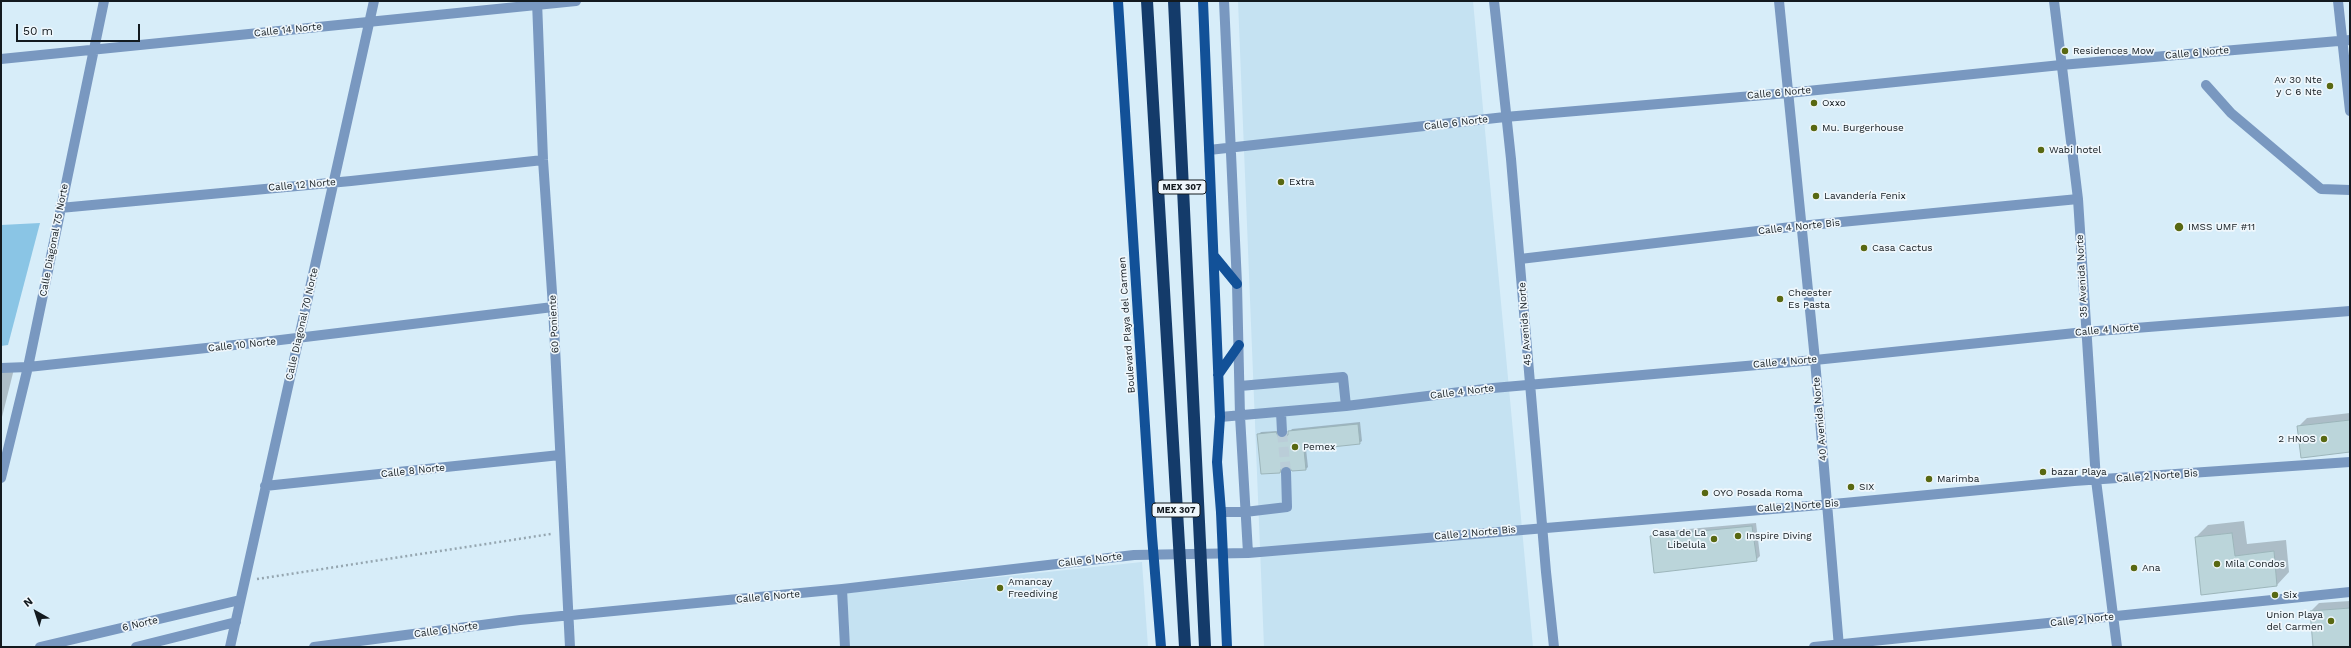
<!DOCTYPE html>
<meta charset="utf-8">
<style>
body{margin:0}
#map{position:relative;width:2351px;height:648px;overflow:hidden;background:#d7edf9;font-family:"Work Sans",sans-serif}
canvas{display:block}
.frame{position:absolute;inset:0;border:2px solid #131a1f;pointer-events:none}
.north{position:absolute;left:16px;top:592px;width:40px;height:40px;-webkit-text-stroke:3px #eff7fc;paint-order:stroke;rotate:321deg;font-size:11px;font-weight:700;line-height:16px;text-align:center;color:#131a1f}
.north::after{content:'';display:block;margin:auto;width:14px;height:18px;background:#131a1f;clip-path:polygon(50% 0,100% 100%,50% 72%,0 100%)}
.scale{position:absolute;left:16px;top:24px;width:124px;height:18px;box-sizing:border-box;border:2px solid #131a1f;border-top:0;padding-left:5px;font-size:12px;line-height:14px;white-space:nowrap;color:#131a1f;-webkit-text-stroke:3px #eff7fc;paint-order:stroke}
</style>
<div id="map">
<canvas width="2351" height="648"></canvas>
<div class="frame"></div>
<div class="north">N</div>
<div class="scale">50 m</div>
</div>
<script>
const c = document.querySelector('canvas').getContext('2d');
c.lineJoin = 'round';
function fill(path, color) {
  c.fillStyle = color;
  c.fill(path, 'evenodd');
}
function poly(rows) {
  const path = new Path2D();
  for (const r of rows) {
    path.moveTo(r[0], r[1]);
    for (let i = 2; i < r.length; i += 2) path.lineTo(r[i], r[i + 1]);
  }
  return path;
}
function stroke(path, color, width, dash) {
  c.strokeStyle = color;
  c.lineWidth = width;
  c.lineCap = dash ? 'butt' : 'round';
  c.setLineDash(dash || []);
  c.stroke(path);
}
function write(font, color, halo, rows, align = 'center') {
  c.font = font + ' "Work Sans",sans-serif';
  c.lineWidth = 3.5;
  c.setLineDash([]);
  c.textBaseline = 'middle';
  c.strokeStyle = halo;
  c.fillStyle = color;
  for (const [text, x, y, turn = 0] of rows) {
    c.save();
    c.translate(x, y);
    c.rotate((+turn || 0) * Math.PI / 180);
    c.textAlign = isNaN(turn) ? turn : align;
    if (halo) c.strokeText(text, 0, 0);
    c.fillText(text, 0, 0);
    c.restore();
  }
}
fill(poly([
 [1238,1,1473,1,1533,647,1264,647],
 [1142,562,1148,647,850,647,847,593]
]), '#c5e2f2');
fill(poly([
 [40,223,8,345,1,346,1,225]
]), '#8ac5e5');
fill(poly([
 [14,369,1,421,1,370],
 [2350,413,2350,451,2299,426,2307,418],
 [1360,422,1362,441,1359,443,1306,449,1308,467,1306,469,1285,464,1279,472,1258,435,1261,432,1278,431,1281,435,1286,436,1292,429],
 [2244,521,2247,544,2286,540,2289,572,2277,585,2202,594,2196,537,2208,525],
 [1756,523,1760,556,1756,560,1651,536,1655,532],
 [2350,601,2350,647,2314,647,2311,611,2319,603]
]), '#0003');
const building = poly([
 [2350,420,2350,452,2301,458,2297,426,2350,420],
 [1358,424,1360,444,1304,450,1306,470,1292,471,1289,467,1285,466,1281,469,1280,473,1261,474,1257,434,1276,432,1279,438,1283,438,1288,435,1288,431,1358,424],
 [1752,526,1757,561,1654,573,1650,536,1752,526],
 [2232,533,2235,556,2274,551,2277,586,2201,595,2195,537,2232,533],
 [2350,608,2350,647,2313,647,2310,611,2350,608]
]);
fill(building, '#bbd5da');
stroke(building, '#9cb5ba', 1);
stroke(poly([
 [1282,432,1286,472]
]), '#bacdd8', 10, [10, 5]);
stroke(poly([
 [257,579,551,534]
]), '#95a6b0', 2.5, [2, 3]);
stroke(poly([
 [537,1,543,160,553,307,570,647],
 [1224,1,1237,284,1240,416,1248,553],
 [1494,1,1511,159,1546,572,1554,647],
 [1779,1,1815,360,1839,647],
 [2054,1,2078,199,2096,480,2117,647],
 [2338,1,2350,111],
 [1,59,576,1],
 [2206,85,2231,113,2321,189,2350,190],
 [1209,150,1505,117,1788,93,2061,65,2350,40],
 [60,208,351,181,543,160],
 [1520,259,1800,226,2078,199],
 [1,368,28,367,272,341,553,307],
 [1240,386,1343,377,1346,406],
 [1281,412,1282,432],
 [1220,417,1346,406,1493,388,1815,360,2085,332,2350,311],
 [1,478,28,367,104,1],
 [265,486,560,455],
 [1221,512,1245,512,1287,507,1286,472],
 [842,589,845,647],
 [40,647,240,600],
 [136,647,236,622],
 [230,647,374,1],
 [314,647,520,620,842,589,1134,555,1248,553,1844,503,2074,481,2350,462],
 [1814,647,2350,592]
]), '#7998c0', 10);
stroke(poly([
 [1118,1,1152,536,1161,647],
 [1203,1,1220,417,1217,462,1221,512,1227,647],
 [1214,256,1237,284],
 [1218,375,1239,345]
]), '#125198', 10);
stroke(poly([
 [1147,1,1185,647],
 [1174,1,1205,647]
]), '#143b6a', 12);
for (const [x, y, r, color] of [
 [2065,51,4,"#586812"],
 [2330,86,4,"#586812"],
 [1814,103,4,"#586812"],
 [1814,128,4,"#586812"],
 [2041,150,4,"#586812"],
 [1281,182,4,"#586812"],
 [1816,196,4,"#586812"],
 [2179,227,5,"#586812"],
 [1864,248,4,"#586812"],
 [1780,299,4,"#586812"],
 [2324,439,4,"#586812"],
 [1295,447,4,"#586812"],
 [2043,472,4,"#586812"],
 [1929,479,4,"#586812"],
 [1851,487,4,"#586812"],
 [1705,493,4,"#586812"],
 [1738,536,4,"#586812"],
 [1714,539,4,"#586812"],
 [2217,564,4,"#586812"],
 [2134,568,4,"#586812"],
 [1000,588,4,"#586812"],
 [2275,595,4,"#586812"],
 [2331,621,4,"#586812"]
]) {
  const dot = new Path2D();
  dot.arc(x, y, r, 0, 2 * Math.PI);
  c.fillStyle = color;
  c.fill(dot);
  stroke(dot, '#eff7fc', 1.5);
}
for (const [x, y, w] of [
 [1182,187,48],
 [1176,510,48]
]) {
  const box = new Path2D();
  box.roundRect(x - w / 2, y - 7, w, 14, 3);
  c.fillStyle = '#eff7fc';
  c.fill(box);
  stroke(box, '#131a1f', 1);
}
write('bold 9px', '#131a1f', null, [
 ["MEX 307",1182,187],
 ["MEX 307",1176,510]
]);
write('10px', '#131a1f', '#eff7fc', [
 ["Calle 14 Norte",288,30,-6],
 ["Calle 6 Norte",2197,53,-5],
 ["Calle 6 Norte",1779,93,-5],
 ["Calle 6 Norte",1456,123,-7],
 ["Calle 12 Norte",302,185,-5],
 ["Calle 4 Norte Bis",1799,227,-6],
 ["Calle Diagonal 75 Norte",54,240,-79],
 ["35 Avenida Norte",2082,276,-93],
 ["Calle Diagonal 70 Norte",302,324,-77],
 ["60 Poniente",554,324,-93],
 ["45 Avenida Norte",1525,324,-94],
 ["Boulevard Playa del Carmen",1127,325,-94],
 ["Calle 4 Norte",2107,330,-5],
 ["Calle 10 Norte",242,345,-6],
 ["Calle 4 Norte",1785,362,-5],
 ["Calle 4 Norte",1462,392,-7],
 ["40 Avenida Norte",1820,419,-95],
 ["Calle 8 Norte",413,471,-6],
 ["Calle 2 Norte Bis",2157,476,-4],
 ["Calle 2 Norte Bis",1798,506,-4],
 ["Calle 2 Norte Bis",1475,533,-5],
 ["Calle 6 Norte",1090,560,-7],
 ["Calle 6 Norte",768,597,-5],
 ["Calle 2 Norte",2082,620,-6],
 ["6 Norte",140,624,-13],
 ["Calle 6 Norte",446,630,-8]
]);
write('10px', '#131a1f', '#eff7fc', [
 ["Residences Mow",2073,51],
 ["Av 30 Nte",2322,80,"right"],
 ["y C 6 Nte",2322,92,"right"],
 ["Oxxo",1822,103],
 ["Mu. Burgerhouse",1822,128],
 ["Wabi hotel",2049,150],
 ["Extra",1289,182],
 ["Lavandería Fenix",1824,196],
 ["IMSS UMF #11",2188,227],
 ["Casa Cactus",1872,248],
 ["Cheester",1788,293],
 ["Es Pasta",1788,305],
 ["2 HNOS",2316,439,"right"],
 ["Pemex",1303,447],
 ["bazar Playa",2051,472],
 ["Marimba",1937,479],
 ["SIX",1859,487],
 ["OYO Posada Roma",1713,493],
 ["Casa de La",1706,533,"right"],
 ["Libelula",1706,545,"right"],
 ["Inspire Diving",1746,536],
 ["Mila Condos",2225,564],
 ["Ana",2142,568],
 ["Amancay",1008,582],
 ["Freediving",1008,594],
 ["Six",2283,595],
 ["Union Playa",2323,615,"right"],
 ["del Carmen",2323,627,"right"]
], 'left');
</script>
